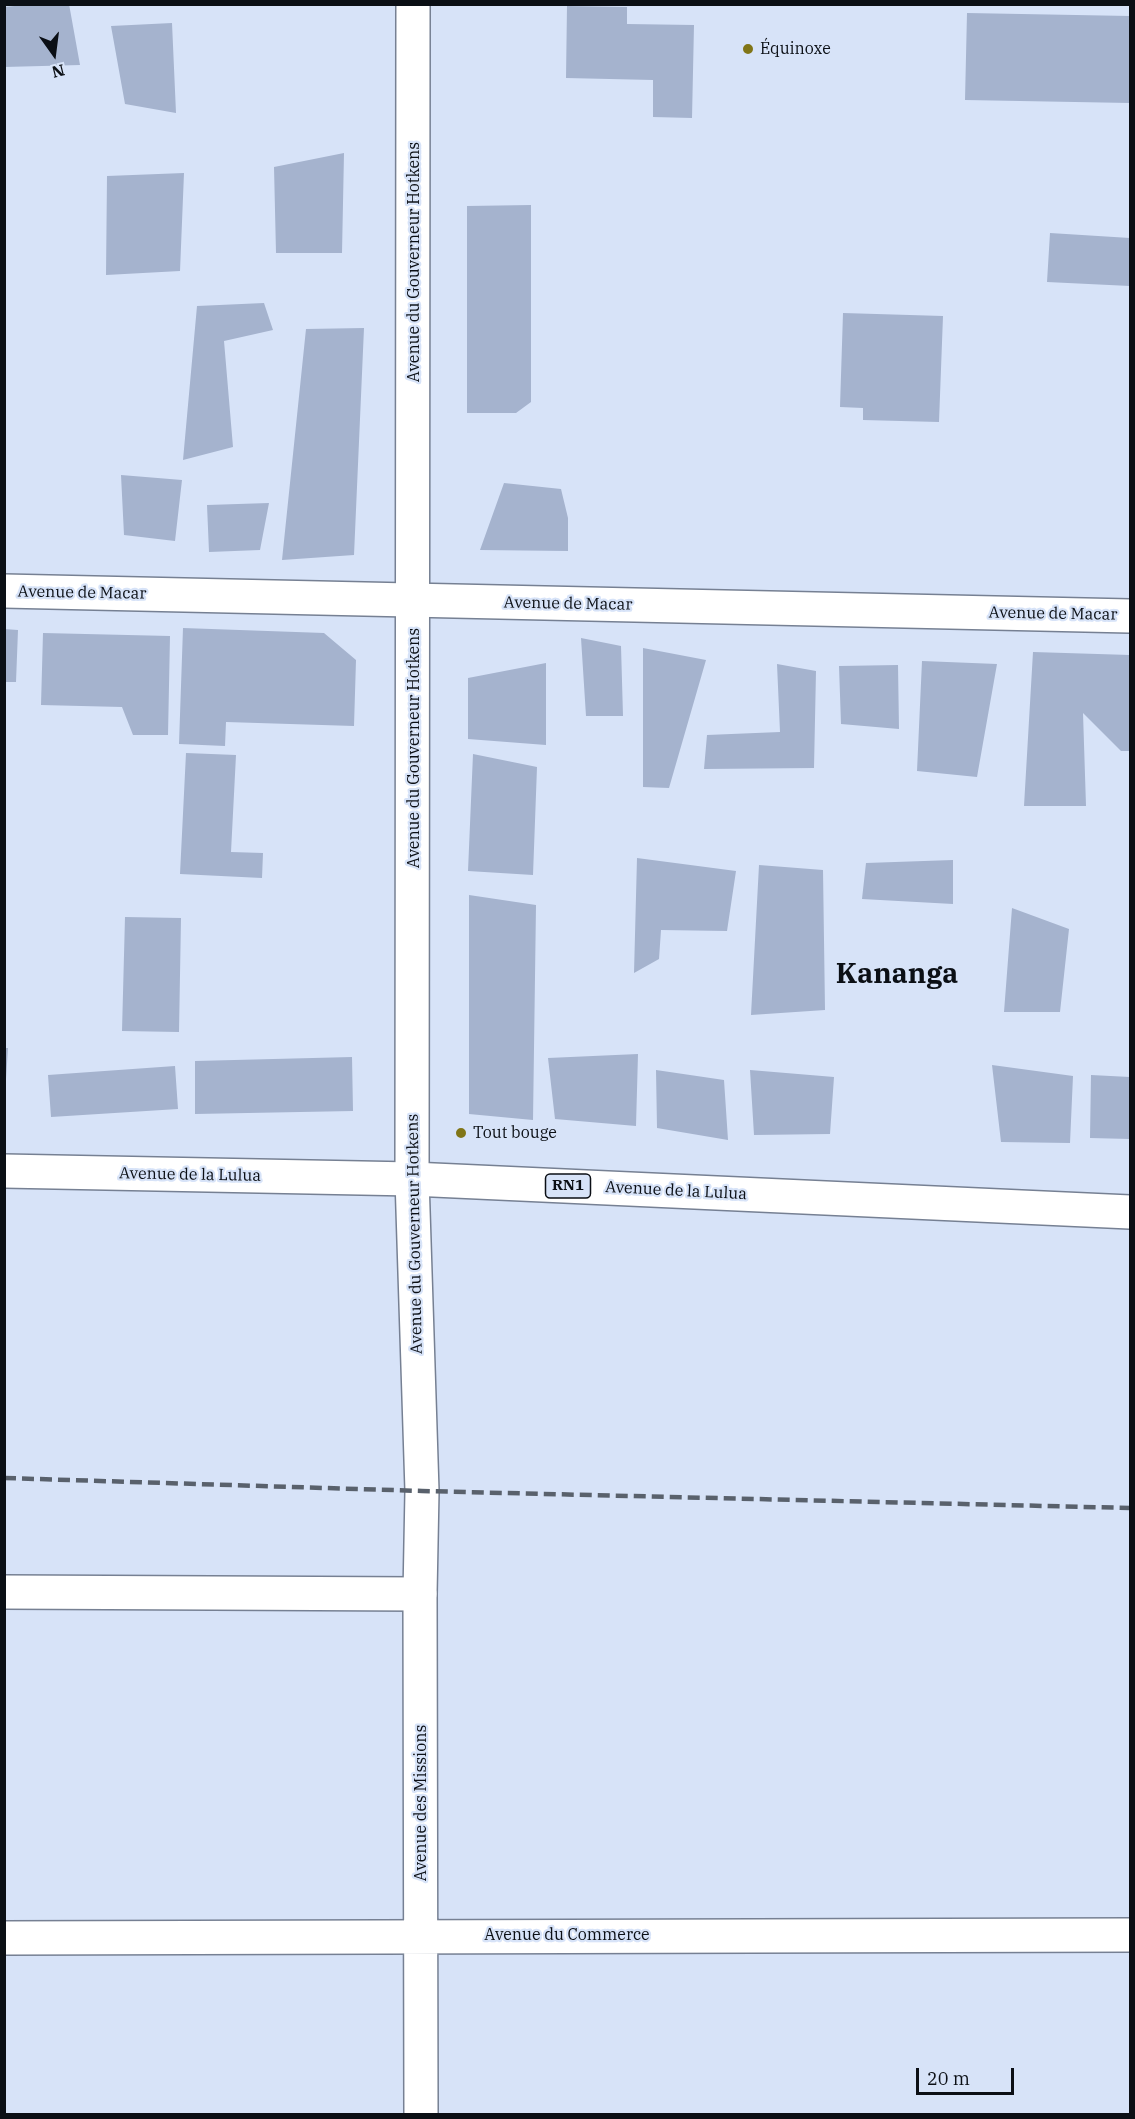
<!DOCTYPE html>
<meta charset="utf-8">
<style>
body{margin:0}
#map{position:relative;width:1135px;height:2119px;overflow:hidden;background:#d7e3f8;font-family:"IBM Plex Serif",serif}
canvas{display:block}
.frame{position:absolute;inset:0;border:6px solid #0b0f15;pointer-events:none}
.north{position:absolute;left:24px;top:24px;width:60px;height:60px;-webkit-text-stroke:4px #d7e3f8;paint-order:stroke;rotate:166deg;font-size:16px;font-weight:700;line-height:24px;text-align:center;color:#0b0f15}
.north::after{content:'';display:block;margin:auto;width:21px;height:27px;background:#0b0f15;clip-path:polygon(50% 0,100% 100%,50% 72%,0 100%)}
.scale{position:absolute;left:916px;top:2068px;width:98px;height:27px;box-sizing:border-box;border:3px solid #0b0f15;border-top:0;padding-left:8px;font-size:18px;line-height:21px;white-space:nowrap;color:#0b0f15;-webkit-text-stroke:4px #d7e3f8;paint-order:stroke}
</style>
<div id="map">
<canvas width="1135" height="2119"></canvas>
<div class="frame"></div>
<div class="north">N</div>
<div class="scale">20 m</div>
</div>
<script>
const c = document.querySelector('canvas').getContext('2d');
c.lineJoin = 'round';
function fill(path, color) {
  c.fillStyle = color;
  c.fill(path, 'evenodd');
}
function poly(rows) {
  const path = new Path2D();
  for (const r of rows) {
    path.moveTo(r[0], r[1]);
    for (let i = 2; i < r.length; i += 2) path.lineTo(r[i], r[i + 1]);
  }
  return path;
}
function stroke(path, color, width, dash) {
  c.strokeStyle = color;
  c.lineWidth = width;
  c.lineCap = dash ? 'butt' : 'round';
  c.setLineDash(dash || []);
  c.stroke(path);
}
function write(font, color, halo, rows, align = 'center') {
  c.font = font + ' "IBM Plex Serif",serif';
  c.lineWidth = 4.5;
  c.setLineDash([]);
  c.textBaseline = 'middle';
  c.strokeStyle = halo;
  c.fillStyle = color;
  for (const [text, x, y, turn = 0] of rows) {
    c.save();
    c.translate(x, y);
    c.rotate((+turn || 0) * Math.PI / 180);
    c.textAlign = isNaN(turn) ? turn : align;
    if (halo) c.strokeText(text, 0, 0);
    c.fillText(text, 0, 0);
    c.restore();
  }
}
fill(poly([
 [35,4,69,4,80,65,4,67,4,7],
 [567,6,627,7,627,24,694,25,692,118,653,117,653,80,566,78],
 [967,13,1130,16,1130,103,965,100],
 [172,23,176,113,125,104,111,26],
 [344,153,342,253,276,253,274,167],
 [184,173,180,271,106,275,107,176],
 [531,205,531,402,516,413,467,413,467,206],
 [1050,233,1130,238,1130,286,1047,282],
 [264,303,273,330,224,341,233,447,183,460,197,306],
 [843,313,943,316,939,422,863,420,863,408,840,407],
 [364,328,354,555,282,560,306,329],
 [121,475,182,480,175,541,124,535],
 [504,483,561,489,568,518,568,551,480,550],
 [269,503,260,550,209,552,207,505],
 [183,628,324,633,356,660,354,726,226,722,225,746,179,744],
 [4,629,18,630,16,682,4,682],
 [43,633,170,636,168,735,133,735,122,707,41,705],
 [581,638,621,646,623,716,586,716],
 [643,648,706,660,669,788,643,787],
 [1033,652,1130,655,1130,751,1121,751,1083,713,1086,806,1024,806],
 [922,661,997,664,977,777,917,771],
 [546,663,546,745,468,739,468,678],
 [777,664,816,671,814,768,704,769,707,735,780,732],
 [898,665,899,729,841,724,839,666],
 [186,753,236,755,231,852,263,853,262,878,180,874],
 [473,754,537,767,533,875,468,871],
 [637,858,736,871,727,931,661,930,659,959,634,973],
 [953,860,953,904,862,899,866,863],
 [759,865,823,870,825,1010,751,1015],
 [469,895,536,905,533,1120,469,1114],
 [1012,908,1069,929,1060,1012,1004,1012],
 [125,917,181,918,179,1032,122,1031],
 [4,1048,8,1048,6,1079,4,1079],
 [638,1054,636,1126,555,1119,548,1058],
 [352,1057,353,1111,195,1114,195,1061],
 [992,1065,1073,1076,1070,1143,1001,1142],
 [175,1066,178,1109,51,1117,48,1075],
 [656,1070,724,1080,728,1140,657,1128],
 [750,1070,834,1077,830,1134,754,1135],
 [1091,1075,1130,1077,1130,1139,1090,1138]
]), '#a5b3ce');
const minor = poly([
 [4,591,1130,616],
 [4,1592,420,1594]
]);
const tertiary = poly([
 [413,4,412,1179,422,1491,420,1594,421,2114],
 [4,1938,1130,1935]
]);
const trunk = poly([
 [4,1171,412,1179,1130,1212]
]);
stroke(minor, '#768093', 36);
stroke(tertiary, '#768093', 36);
stroke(trunk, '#768093', 36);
stroke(minor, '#fff', 33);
stroke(tertiary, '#fff', 33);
stroke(trunk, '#fff', 33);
stroke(poly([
 [4,1478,422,1491,1130,1508]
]), '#59616c', 4.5, [12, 6]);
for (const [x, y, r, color] of [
 [748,49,6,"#807517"],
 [461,1133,6,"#807517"]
]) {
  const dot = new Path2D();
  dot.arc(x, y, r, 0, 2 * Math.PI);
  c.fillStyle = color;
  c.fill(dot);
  stroke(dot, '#d7e3f8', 2);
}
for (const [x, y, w] of [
 [568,1186,45]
]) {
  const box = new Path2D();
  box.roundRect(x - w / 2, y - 12, w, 24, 4.5);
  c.fillStyle = '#d7e3f8';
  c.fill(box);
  stroke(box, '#0b0f15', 1.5);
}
write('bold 15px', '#0b0f15', null, [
 ["RN1",568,1186]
]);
write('16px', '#0b0f15', '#d7e3f8', [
 ["Équinoxe",760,49],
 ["Tout bouge",473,1133]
], 'left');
write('16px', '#0b0f15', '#d7e3f8', [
 ["Avenue du Gouverneur Hotkens",414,262,-90],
 ["Avenue de Macar",82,593,1],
 ["Avenue de Macar",568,604,1],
 ["Avenue de Macar",1053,614,1],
 ["Avenue du Gouverneur Hotkens",414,748,-90],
 ["Avenue de la Lulua",190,1175,1],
 ["Avenue de la Lulua",676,1191,3],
 ["Avenue du Gouverneur Hotkens",415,1234,-91],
 ["Avenue des Missions",421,1803,-90],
 ["Avenue du Commerce",567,1935]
]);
write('bold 28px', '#0b0f15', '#d7e3f8', [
 ["Kananga",897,975]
]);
</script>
